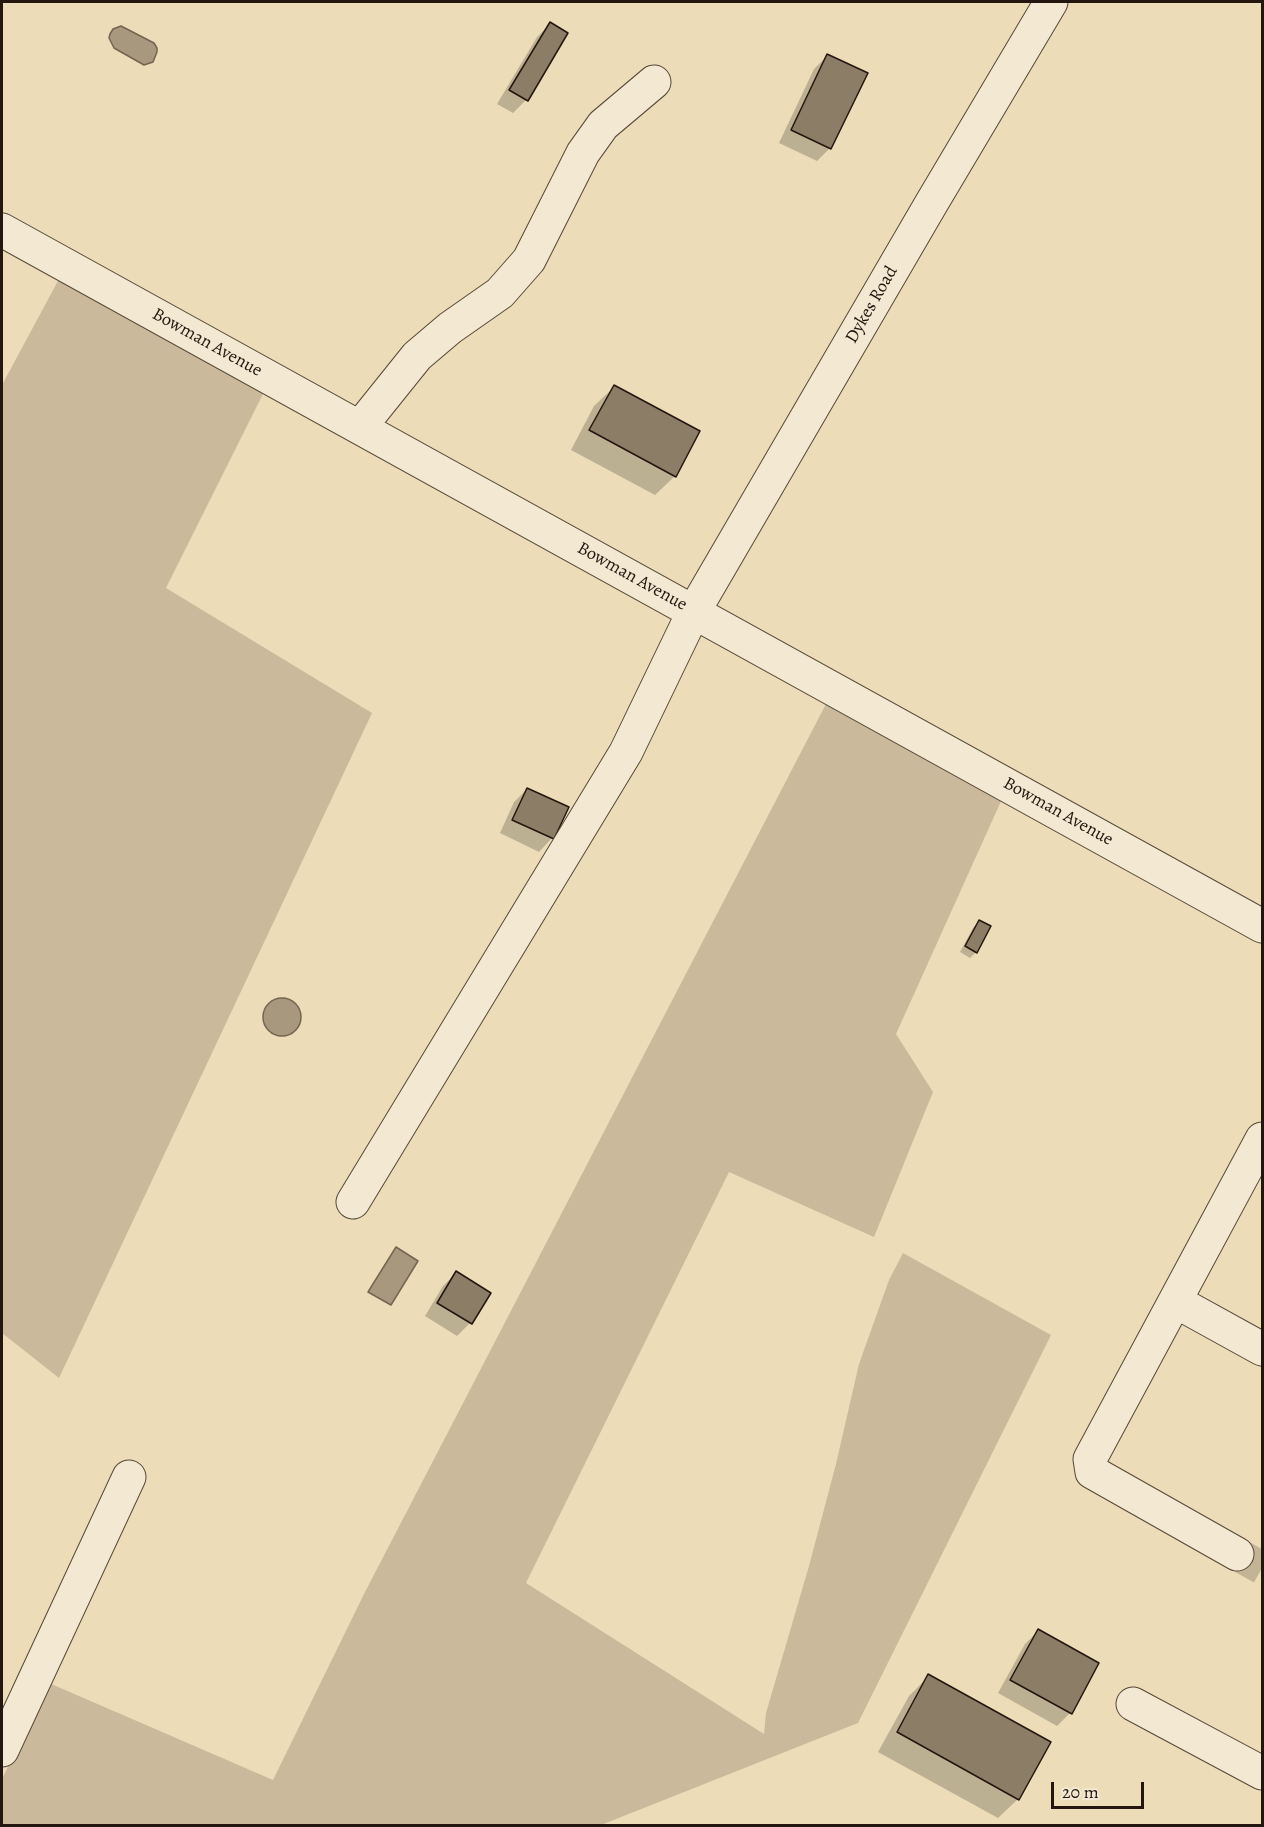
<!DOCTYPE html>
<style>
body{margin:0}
#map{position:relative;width:1264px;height:1827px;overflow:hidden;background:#ecdcb8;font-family:Alegreya,serif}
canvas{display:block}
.frame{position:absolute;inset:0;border:3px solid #23160e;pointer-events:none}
.scale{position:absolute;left:1051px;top:1782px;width:93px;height:27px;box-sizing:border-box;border:3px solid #23160e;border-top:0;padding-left:8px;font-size:18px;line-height:21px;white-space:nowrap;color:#23160e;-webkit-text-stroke:4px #f3e8d1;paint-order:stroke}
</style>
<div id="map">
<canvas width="1264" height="1827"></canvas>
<div class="frame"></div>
<div class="scale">20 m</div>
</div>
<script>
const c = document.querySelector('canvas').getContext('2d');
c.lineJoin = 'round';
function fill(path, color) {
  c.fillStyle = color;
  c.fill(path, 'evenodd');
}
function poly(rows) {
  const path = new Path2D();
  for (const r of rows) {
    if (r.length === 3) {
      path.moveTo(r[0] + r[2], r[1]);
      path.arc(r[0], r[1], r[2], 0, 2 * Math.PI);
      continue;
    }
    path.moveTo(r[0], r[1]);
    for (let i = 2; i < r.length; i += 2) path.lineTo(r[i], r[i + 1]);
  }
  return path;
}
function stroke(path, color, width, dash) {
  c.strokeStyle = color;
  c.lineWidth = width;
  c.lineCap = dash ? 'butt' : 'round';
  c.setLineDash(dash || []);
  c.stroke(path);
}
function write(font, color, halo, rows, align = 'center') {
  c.font = font + ' Alegreya,serif';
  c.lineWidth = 6;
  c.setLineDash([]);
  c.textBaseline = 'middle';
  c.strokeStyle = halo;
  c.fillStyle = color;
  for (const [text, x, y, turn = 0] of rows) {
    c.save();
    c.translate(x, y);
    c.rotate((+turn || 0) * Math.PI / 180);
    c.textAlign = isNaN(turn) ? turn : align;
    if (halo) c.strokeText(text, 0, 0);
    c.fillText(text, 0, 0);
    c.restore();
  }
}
fill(poly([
 [59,279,264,392,166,588,372,713,59,1378,2,1333,2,385],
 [827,702,1002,799,896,1034,933,1092,874,1237,729,1172,526,1583,764,1734,766,1713,809,1566,836,1464,859,1364,889,1280,903,1253,1051,1335,858,1723,601,1825,2,1825,2,1779,49,1683,273,1780,365,1592]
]), '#caba9b');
const water = poly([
 [121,26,154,43,157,48,157,52,153,62,144,65,114,48,109,38,110,34,113,29,121,26],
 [282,1017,19],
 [396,1247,418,1261,391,1305,368,1292,396,1247]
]);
fill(water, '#a8997e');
stroke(water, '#736551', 1.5);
fill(poly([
 [550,24,566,33,526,100,513,113,497,104,537,37],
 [827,56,830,148,817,161,779,143,814,69],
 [614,387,675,476,655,495,571,450,594,406],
 [527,789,567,808,552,838,539,852,500,833,514,802],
 [979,921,976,952,970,958,960,952,973,928],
 [456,1273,489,1293,470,1323,457,1336,425,1316,443,1286],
 [1038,1631,1070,1713,1057,1726,998,1693,1025,1644],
 [929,1676,1018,1799,998,1818,878,1752,909,1696]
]), '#0003');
const building = poly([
 [550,22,568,33,528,101,509,90,550,22],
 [827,54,868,73,831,149,791,130,827,54],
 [614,385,700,431,676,477,589,430,614,385],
 [527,788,569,807,554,839,512,820,527,788],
 [979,920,991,926,977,953,965,946,979,920],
 [456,1271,491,1293,472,1324,437,1303,456,1271],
 [1038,1629,1099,1663,1072,1714,1010,1680,1038,1629],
 [928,1674,1051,1742,1019,1800,897,1732,928,1674]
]);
fill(building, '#8c7d66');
stroke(building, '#23160e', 1.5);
stroke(poly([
 [1237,1554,1262,1568]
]), '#c4b496', 33, [33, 16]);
const minor = poly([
 [2,230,1262,926],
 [360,427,417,356,450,328,500,293,529,260,583,153,603,125,654,82],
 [1262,1139,1175,1301,1262,1349],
 [353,1202,626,752,694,611,931,204,1051,2],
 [1175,1301,1090,1459,1092,1472,1237,1554],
 [1133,1704,1262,1773],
 [2,1750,129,1477]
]);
stroke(minor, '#554838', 35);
stroke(minor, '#f3e8d1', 33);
write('18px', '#23160e', '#f3e8d1', [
 ["Dykes Road",872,305,-60],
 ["Bowman Avenue",207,343,29],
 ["Bowman Avenue",632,577,29],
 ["Bowman Avenue",1058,812,29]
]);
</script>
